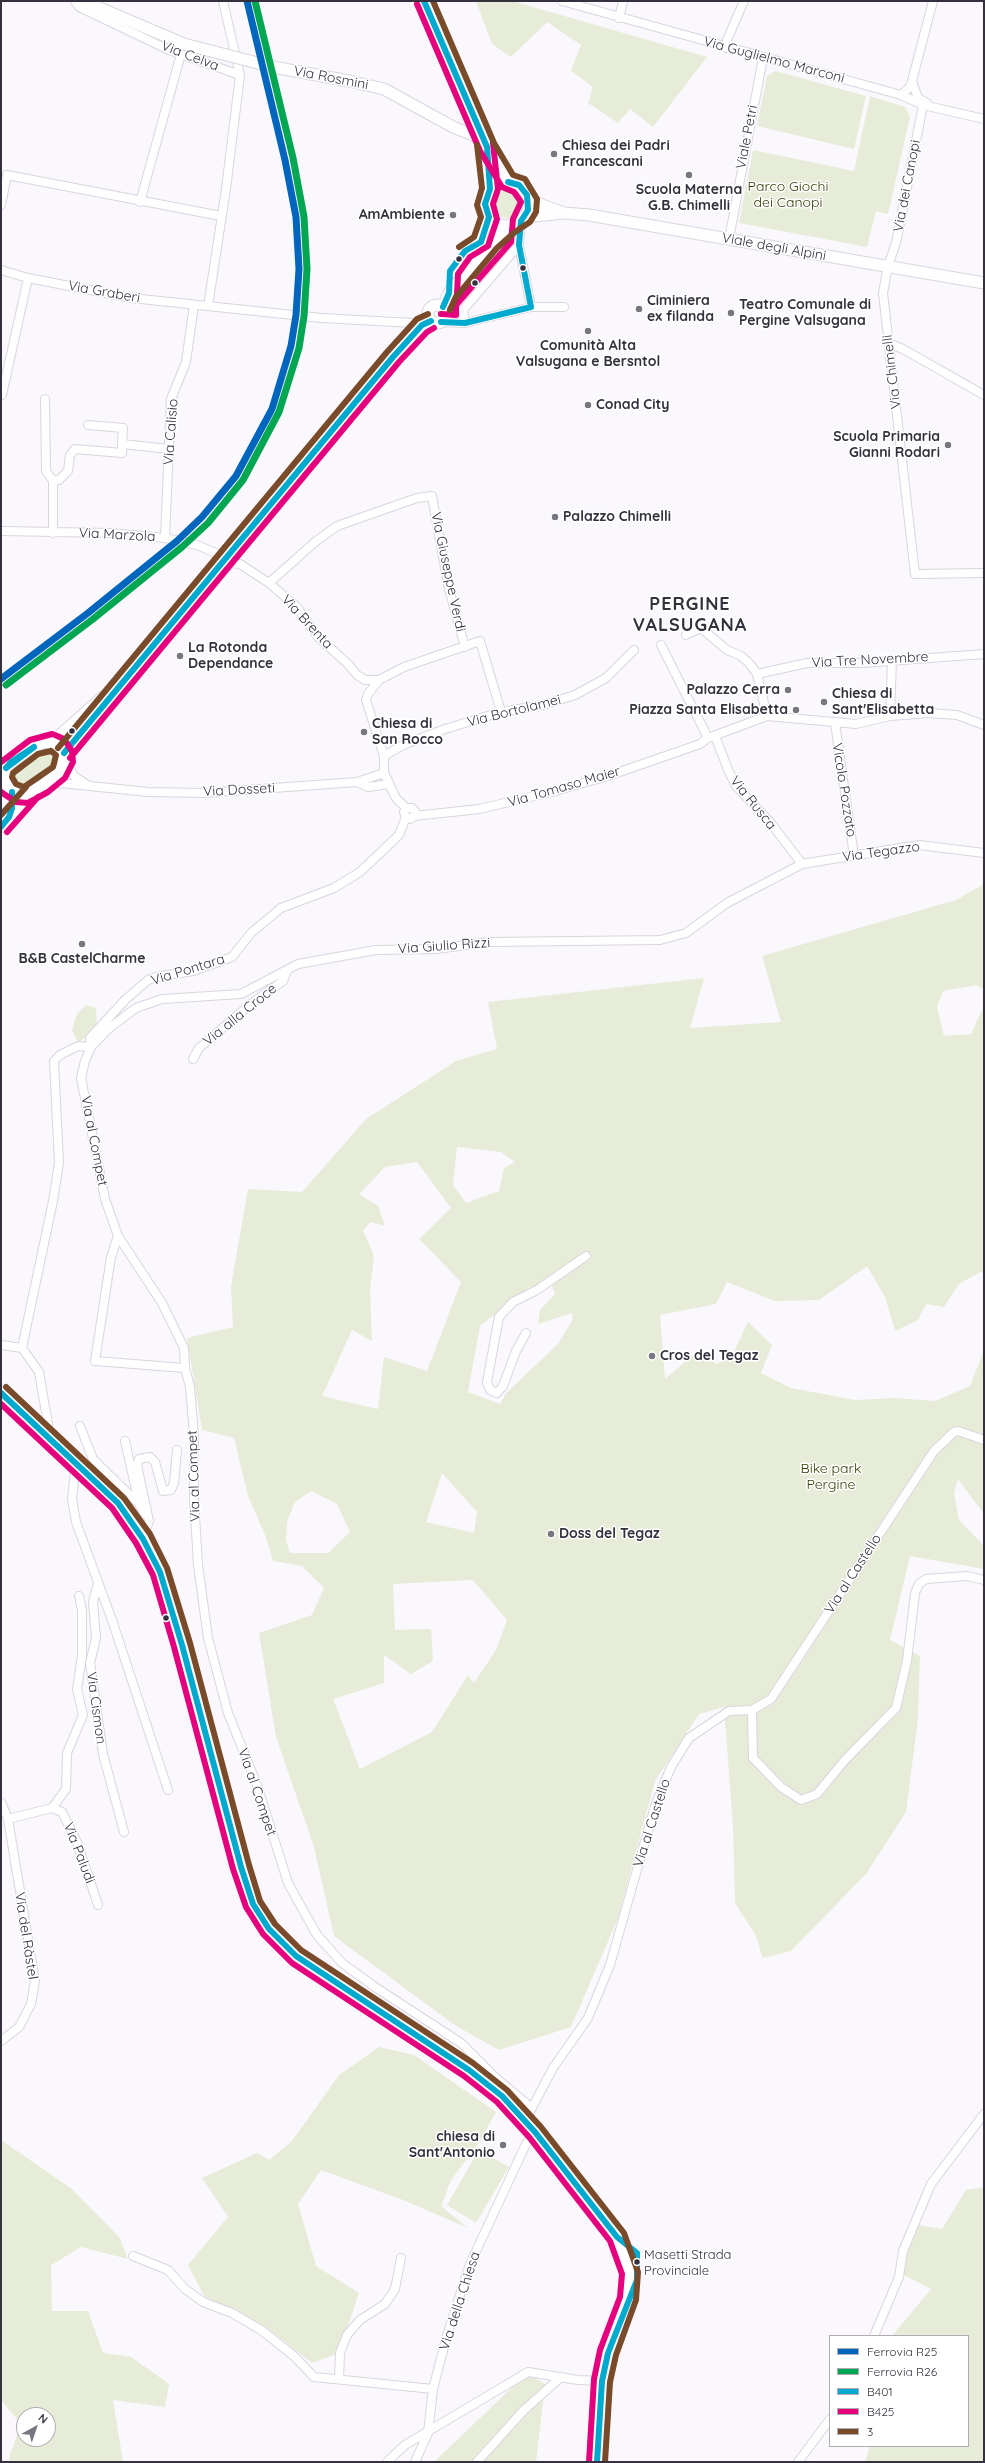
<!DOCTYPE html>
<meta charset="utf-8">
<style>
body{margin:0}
#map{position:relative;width:985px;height:2463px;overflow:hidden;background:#faf8fd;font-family:Quicksand,sans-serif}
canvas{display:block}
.frame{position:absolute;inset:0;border:2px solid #35303e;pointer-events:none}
.legend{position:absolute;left:829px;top:2335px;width:140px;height:112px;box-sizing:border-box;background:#fff;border:1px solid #aeacb2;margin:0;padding:5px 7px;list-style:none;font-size:12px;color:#35303e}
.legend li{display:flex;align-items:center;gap:8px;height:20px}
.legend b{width:20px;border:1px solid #aeacb2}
.north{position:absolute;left:16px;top:2407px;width:40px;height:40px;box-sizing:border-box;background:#fff;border:1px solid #aeacb2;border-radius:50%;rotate:40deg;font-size:11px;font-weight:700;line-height:16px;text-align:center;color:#35303e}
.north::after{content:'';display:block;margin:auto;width:14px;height:18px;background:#7a7681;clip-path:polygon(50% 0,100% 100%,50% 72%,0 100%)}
</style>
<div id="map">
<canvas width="985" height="2463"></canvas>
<div class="frame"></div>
<ul class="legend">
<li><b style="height:5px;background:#0065bd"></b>Ferrovia R25</li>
<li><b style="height:5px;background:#00a651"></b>Ferrovia R26</li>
<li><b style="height:5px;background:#00a9ce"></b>B401</li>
<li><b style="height:5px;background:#e5007d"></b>B425</li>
<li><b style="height:5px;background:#7a4b2a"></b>3</li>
</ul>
<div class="north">N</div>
</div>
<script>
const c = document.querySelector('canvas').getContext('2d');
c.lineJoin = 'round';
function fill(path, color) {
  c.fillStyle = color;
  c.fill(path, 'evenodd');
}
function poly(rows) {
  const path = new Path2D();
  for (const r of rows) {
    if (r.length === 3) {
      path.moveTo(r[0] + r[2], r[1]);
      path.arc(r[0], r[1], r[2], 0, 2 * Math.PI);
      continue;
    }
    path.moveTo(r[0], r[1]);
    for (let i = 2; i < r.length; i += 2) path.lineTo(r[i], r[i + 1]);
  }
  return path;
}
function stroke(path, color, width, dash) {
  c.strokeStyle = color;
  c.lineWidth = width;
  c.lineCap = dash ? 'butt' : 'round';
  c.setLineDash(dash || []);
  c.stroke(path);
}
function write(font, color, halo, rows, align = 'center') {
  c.font = font + ' Quicksand,sans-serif';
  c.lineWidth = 3;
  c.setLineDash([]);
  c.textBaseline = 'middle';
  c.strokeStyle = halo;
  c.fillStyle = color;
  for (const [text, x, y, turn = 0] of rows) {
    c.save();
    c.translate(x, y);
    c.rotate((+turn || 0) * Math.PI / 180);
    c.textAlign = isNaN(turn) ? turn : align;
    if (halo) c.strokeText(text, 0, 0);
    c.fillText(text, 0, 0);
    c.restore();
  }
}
fill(poly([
 [476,1,512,1,707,57,653,127,630,109,618,123,588,103,593,87,571,71,581,45,547,22,511,57,492,44],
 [776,71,866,96,854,149,757,126,767,76],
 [870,96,905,107,910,117,888,214,876,211,867,247,739,223,753,150,854,171],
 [507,204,14],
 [45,748,52,749,58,758,49,772,24,787,12,781,11,775,17,765,36,751],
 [984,884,984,990,977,985,943,991,937,1007,944,1036,971,1034,984,1006,984,1270,959,1284,944,1307,926,1304,918,1320,895,1331,885,1297,867,1266,819,1300,775,1301,727,1282,716,1304,660,1315,665,1379,694,1354,717,1364,732,1356,748,1322,772,1345,761,1373,791,1388,855,1400,895,1398,935,1401,970,1386,984,1350,984,1514,958,1479,954,1493,959,1520,984,1546,984,1569,910,1556,890,1640,920,1656,918,1719,906,1812,866,1874,791,1951,763,1958,755,1934,735,1903,733,1826,724,1707,699,1714,655,1781,618,1918,571,2027,499,2050,456,2026,334,1936,314,1847,276,1737,259,1633,312,1615,324,1588,302,1566,273,1561,265,1535,248,1496,234,1438,202,1430,187,1338,233,1327,231,1286,248,1189,302,1192,366,1119,456,1061,497,1049,488,1002,704,978,690,1028,781,1022,762,956,956,900],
 [457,1147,501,1152,515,1162,504,1168,499,1191,466,1203,453,1185],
 [417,1162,451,1208,419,1239,461,1282,427,1371,384,1357,378,1409,322,1396,352,1330,372,1341,370,1291,374,1256,363,1230,371,1222,385,1226,378,1206,359,1194,385,1167],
 [552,1285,555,1294,540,1310,538,1324,572,1313,573,1319,558,1344,506,1393,500,1404,468,1392,480,1326,530,1287],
 [442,1473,477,1512,474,1533,426,1522],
 [311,1491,337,1504,350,1532,328,1553,290,1553,286,1540,287,1522,295,1502],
 [473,1580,507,1620,496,1650,474,1683,468,1675,432,1732,360,1769,333,1699,384,1683,384,1655,411,1674,433,1661,431,1629,395,1630,393,1584],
 [86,1005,96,1008,97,1028,78,1043,72,1030,77,1014],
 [379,2047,414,2055,496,2112,478,2144,451,2180,441,2206,468,2228,403,2200,321,2170,298,2204,316,2266,359,2293,347,2329,334,2355,312,2363,266,2327,204,2296,188,2265,228,2217,202,2178,257,2153,269,2160,292,2141,339,2075],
 [1,2140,72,2189,119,2237,128,2259,81,2247,51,2265,52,2311,88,2311,103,2353,131,2357,169,2384,165,2407,113,2400,123,2462,10,2462,9,2458,21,2424,1,2400],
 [24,2415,48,2415,48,2439,24,2439],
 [479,2150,509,2167,476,2223,447,2205],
 [984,2187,984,2462,865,2462,870,2446,968,2446,968,2336,892,2336,931,2289,900,2273,918,2225,942,2229,966,2190],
 [527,2373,545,2384,536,2462,434,2462]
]), '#e6ecd7');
const street = poly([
 [75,1,79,7,169,50,240,75],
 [562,1,901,95,923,105,984,119],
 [619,18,623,1],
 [726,48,727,40,744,1],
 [912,81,918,98,927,103],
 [901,95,910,87,912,81,933,1],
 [923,105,896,243,888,266,883,293,915,574,984,573],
 [140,202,181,54],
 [1,205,7,175,221,216],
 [521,221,519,245,531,307],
 [729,239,763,58],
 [1,270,28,278,131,298,322,318,412,323,422,325],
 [208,306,226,189,240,75,223,1],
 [441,322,465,323,531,307,564,307],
 [465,323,463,310,519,245],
 [888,343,903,349,984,395],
 [2,395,28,278],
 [45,399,46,471,53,481,53,533],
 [88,425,123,428,122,444],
 [53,481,59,480,68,471,70,455,75,449,122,453,122,444,169,449],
 [1,531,111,533,165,538,197,545,225,557],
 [165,538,171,399,186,362,194,305],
 [221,562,240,564,269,583,297,607,318,637,348,664,357,675,365,680,379,680],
 [269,583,315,542,337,526,417,498,432,496,449,589,465,647],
 [686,635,701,628,727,650,741,656,749,663,757,674,767,716],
 [661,645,708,738],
 [757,674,807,663,862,663,984,654],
 [767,716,856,724,890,716,929,713,957,715,984,725],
 [890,716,892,660],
 [835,723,854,856],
 [715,736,729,772,736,786,770,822,802,864],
 [384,756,403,745,445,729,501,712,543,705,575,695,606,678,634,650],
 [65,760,74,776,86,784],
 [357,782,368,787,389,784],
 [43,785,61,783,148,792,204,793,357,782,384,773],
 [406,808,396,798,384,773,384,756,366,700,368,694,379,680,404,667,480,641,501,712],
 [406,808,412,808,415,811,414,816,410,819,406,817,404,812,406,808],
 [414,816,479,809,552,792,611,775,700,744,708,738,767,716],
 [91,1047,90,1038,125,1000,148,980,156,977,193,971,232,957,251,933,281,908,334,888,360,872,399,835,406,817],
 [193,1059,199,1048,252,1003,283,981,287,971],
 [118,1236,111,1257,95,1361,185,1368],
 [526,1333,516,1351,503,1386,497,1393,490,1390,487,1382,499,1317,513,1302,537,1290,586,1256],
 [1,1345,22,1348,53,1201,59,1163,54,1061,60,1055,78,1046,91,1047],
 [22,1348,39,1372,48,1424,45,1434],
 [80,1426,93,1459,139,1504,146,1515],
 [125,1441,139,1503],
 [76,1462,72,1499,76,1522,113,1623,168,1790],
 [143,1539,149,1521,137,1465,139,1459,150,1457,155,1462,163,1491,171,1490,174,1483,177,1450],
 [98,1583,93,1602,96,1638,90,1663,103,1754,124,1832],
 [752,1710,753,1758,781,1787,801,1800,817,1794,845,1760,896,1708,907,1661,915,1593,919,1584,926,1579,967,1576,984,1580],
 [1,1802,8,1819,35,1981,31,2004,19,2027,1,2041],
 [52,1808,66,1789,67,1753,83,1715,77,1689,82,1656,82,1610,79,1596],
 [8,1819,52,1808,62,1812,77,1842,98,1905],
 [532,2108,497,2079,461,2043,375,1987,342,1963,317,1935,288,1883,257,1785,228,1713,208,1638,198,1565,194,1499,194,1435,190,1387,185,1368,184,1348,162,1303,118,1236,105,1199,81,1078,85,1061,91,1047,108,1029,136,1008,162,999,241,994,298,964,376,950,436,949,489,942,660,940,686,933,727,903,802,864,919,845,984,853],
 [525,2121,553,2068,588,2018,610,1965,655,1806,671,1767,689,1738,729,1711,752,1710,771,1699,934,1451,954,1432,958,1431,984,1440],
 [133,2256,168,2270,185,2289,203,2302,232,2313,261,2330,294,2356,314,2377,433,2389],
 [874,2336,899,2277,903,2251,931,2184,984,2114],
 [339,2379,340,2353,347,2335,360,2320,385,2304,395,2289,401,2258],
 [387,2462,405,2445,528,2372,578,2380,602,2381],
 [415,2462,428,2433,433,2389,446,2339,470,2264,526,2144,535,2132],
 [477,2462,523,2411,561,2377],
 [798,2462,830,2419]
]);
const secondary = poly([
 [83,1,184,44],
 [424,1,487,147,508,182],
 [349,81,384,89,453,127,483,139],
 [487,150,490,189],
 [507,204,22],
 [529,200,564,213],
 [524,217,564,213,589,215,984,283],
 [473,255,489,217],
 [437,314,9],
 [443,307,449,293,460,280,491,242,510,225],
 [52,742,58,745,64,753,63,766,59,772,43,785,26,795,19,795,10,790,5,783,4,773,11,762,41,743,52,742,104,696],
 [64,753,236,544,393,357,422,325,431,321],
 [1,827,32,792],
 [1,1393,118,1503,143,1539,160,1572,182,1645,241,1867,253,1904,269,1929,296,1956,469,2070,502,2096,535,2132,617,2237,630,2273,628,2299,608,2353,602,2381,597,2462]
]);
stroke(street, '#d9d5df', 10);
stroke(secondary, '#d9d5df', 13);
stroke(street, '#fefeff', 8);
stroke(secondary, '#fefeff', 11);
const secondaryBridge = poly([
 [184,44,273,67,349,81]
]);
stroke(secondaryBridge, '#d9d5df', 13, []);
stroke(secondaryBridge, '#fefeff', 11);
stroke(poly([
 [424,1,487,147,490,189],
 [508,182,519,185,527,195,528,210,521,221],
 [521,221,519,245,531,307],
 [443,307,449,293,450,271,465,251,481,242,489,217,485,204,490,189],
 [441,322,465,323,531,307],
 [64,753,393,357,422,325,431,321],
 [6,768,11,762,34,747],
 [6,768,34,747],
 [1,827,9,817,12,808,12,792],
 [1,1393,118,1503,143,1539,160,1572,182,1645,241,1867,253,1904,269,1929,296,1956,469,2070,502,2096,535,2132,617,2237,637,2253,637,2280,608,2353,602,2381,597,2462]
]), '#00a9ce', 6);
stroke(poly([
 [417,4,480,151,502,187,514,192,521,202,513,219,511,242,456,305,456,315,441,314],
 [450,310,457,295,458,274,470,257,488,246,497,219,493,204,498,189,493,143],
 [70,758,399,362,427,332,434,328],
 [1,762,30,740,52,734],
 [1,792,16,802,28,803,48,792,65,778,73,762,72,751,64,739,55,735],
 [7,832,38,797],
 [1,1404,112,1508,136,1543,153,1575,174,1647,233,1869,246,1907,263,1934,292,1963,464,2076,497,2102,529,2137,610,2241,622,2274,620,2297,600,2350,594,2379,589,2462]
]), '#e5007d', 6);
stroke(poly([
 [433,1,494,143,513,175,525,179,537,199,536,212,530,222,515,232,497,248,456,297,450,310],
 [459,247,474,237,481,217,477,205,482,188,477,145],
 [58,748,387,352,417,319,428,314],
 [51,751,56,755,53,767,24,787,16,784,12,777,13,773,38,754,51,751],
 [1,815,26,787],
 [6,1387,124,1498,150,1534,167,1568,190,1643,249,1865,260,1901,275,1924,301,1950,473,2063,507,2090,541,2127,624,2233,638,2272,636,2300,616,2355,610,2382,605,2462]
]), '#7a4b2a', 6);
stroke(poly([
 [1,679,88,613,177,541,202,517,236,476,272,409,291,346,296,315,299,269,296,217,285,160,247,1]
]), '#0065bd', 7);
stroke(poly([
 [6,685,93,619,182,547,208,523,243,480,279,412,299,348,304,316,307,269,304,217,293,158,255,1]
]), '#00a651', 7);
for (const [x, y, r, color] of [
 [554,154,4,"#7a7681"],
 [689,175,4,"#7a7681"],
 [453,215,4,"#7a7681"],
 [459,259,3.5,"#35303e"],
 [523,268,3.5,"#35303e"],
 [475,283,3.5,"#35303e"],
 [639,309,4,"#7a7681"],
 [731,313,4,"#7a7681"],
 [588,331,4,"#7a7681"],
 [588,405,4,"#7a7681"],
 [948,445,4,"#7a7681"],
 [555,517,4,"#7a7681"],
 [180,656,4,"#7a7681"],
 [788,690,4,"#7a7681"],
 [824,702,4,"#7a7681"],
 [796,710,4,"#7a7681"],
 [72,731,3.5,"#35303e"],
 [364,732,4,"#7a7681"],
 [82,944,4,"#7a7681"],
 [652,1356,4,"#7a7681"],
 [551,1534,4,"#7a7681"],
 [166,1618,3.5,"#35303e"],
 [503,2145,4,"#7a7681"],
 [637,2262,3.5,"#35303e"]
]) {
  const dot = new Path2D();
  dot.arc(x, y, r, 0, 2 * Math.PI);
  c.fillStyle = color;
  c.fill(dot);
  stroke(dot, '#fff', 1.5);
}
write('13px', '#35303e', '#fff', [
 ["Masetti Strada",644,2255],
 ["Provinciale",644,2271]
], 'left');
write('14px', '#35303e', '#fff', [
 ["Via Celva",190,56,21],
 ["Via Guglielmo Marconi",774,60,15],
 ["Via Rosmini",331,78,11],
 ["Viale Petri",747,137,-79],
 ["Via dei Canopi",907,186,-79],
 ["Viale degli Alpini",774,247,10],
 ["Via Graberi",104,292,10],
 ["Via Chimelli",892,372,-97],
 ["Via Calisio",171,432,-86],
 ["Via Marzola",117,535,3],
 ["Via Giuseppe Verdi",448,572,78],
 ["Via Brenta",307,622,47],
 ["Via Tre Novembre",870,660,-3],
 ["Via Bortolamei",514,711,-14],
 ["Via Tomaso Maier",564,787,-16],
 ["Via Dosseti",239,790,-3],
 ["Vicolo Pozzato",844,790,81],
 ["Via Rusca",753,803,51],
 ["Via Tegazzo",881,852,-8],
 ["Via Giulio Rizzi",444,946,-4],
 ["Via Pontara",188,970,-17],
 ["Via alla Croce",240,1015,-39],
 ["Via al Compet",94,1141,79],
 ["Via al Compet",194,1476,-92],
 ["Via al Castello",853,1574,-57],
 ["Via Cismon",96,1708,82],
 ["Via al Compet",257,1792,71],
 ["Via al Castello",652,1823,-72],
 ["Via Paludi",79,1853,69],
 ["Via del Ràstel",26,1936,81],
 ["Via della Chiesa",460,2301,-72]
]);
write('bold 14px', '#35303e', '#fff', [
 ["Chiesa dei Padri",562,146],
 ["Francescani",562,162],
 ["Scuola Materna",689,190,"center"],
 ["G.B. Chimelli",689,206,"center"],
 ["AmAmbiente",445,215,"right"],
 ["Ciminiera",647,301],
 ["ex filanda",647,317],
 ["Teatro Comunale di",739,305],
 ["Pergine Valsugana",739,321],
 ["Comunità Alta",588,346,"center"],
 ["Valsugana e Bersntol",588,362,"center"],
 ["Conad City",596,405],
 ["Scuola Primaria",940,437,"right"],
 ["Gianni Rodari",940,453,"right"],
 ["Palazzo Chimelli",563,517],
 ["La Rotonda",188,648],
 ["Dependance",188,664],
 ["Palazzo Cerra",780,690,"right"],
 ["Chiesa di",832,694],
 ["Sant'Elisabetta",832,710],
 ["Piazza Santa Elisabetta",788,710,"right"],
 ["Chiesa di",372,724],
 ["San Rocco",372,740],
 ["B&B CastelCharme",82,959,"center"],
 ["Cros del Tegaz",660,1356],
 ["Doss del Tegaz",559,1534],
 ["chiesa di",495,2137,"right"],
 ["Sant'Antonio",495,2153,"right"]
], 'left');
write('14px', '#323d02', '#fff', [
 ["Parco Giochi",788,187],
 ["dei Canopi",788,203],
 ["Bike park",831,1469],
 ["Pergine",831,1485]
]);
c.letterSpacing = '1px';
write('bold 18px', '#35303e', '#fff', [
 ["PERGINE",690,605],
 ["VALSUGANA",690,626]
]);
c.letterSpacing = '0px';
</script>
